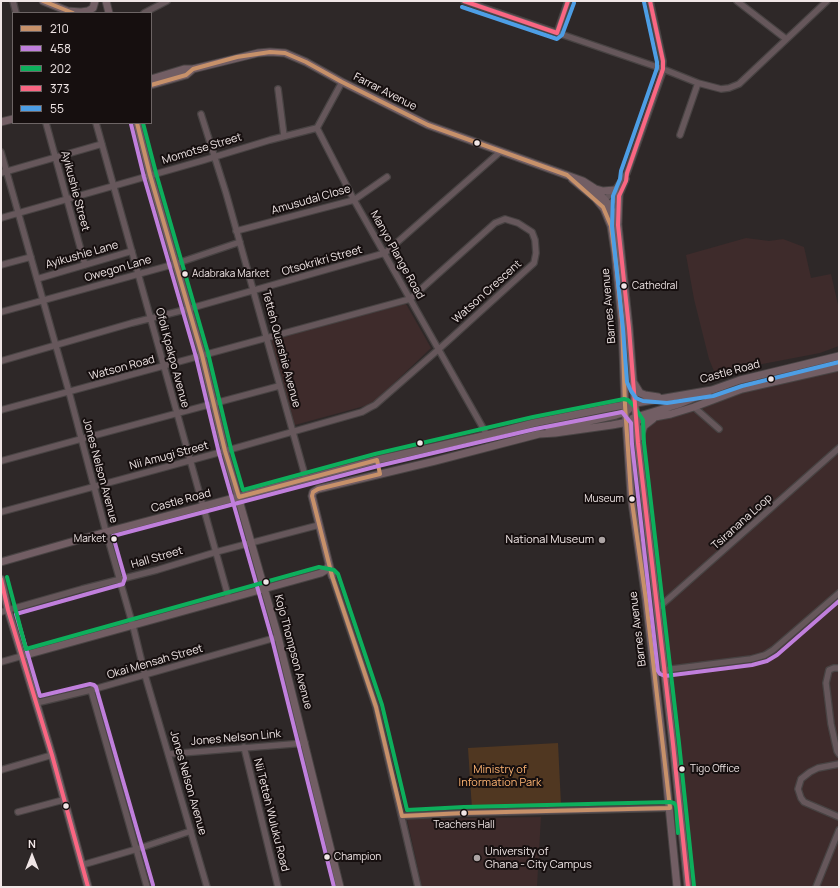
<!DOCTYPE html>
<style>
body{margin:0}
#map{position:relative;width:840px;height:888px;overflow:hidden;background:#2e2828;font-family:Manrope,sans-serif}
canvas{display:block}
.frame{position:absolute;inset:0;border:2px solid #f0e6e6;pointer-events:none}
.legend{position:absolute;left:12px;top:12px;width:140px;height:112px;box-sizing:border-box;background:#160f0f;border:1px solid #6d6565;margin:0;padding:5px 7px;list-style:none;font-size:12px;color:#f0e6e6}
.legend li{display:flex;align-items:center;gap:8px;height:20px}
.legend b{width:20px;border:1px solid #6d6565}
.north{position:absolute;left:12px;top:836px;width:40px;height:40px;-webkit-text-stroke:3px #160f0f;paint-order:stroke;rotate:0deg;font-size:11px;font-weight:700;line-height:16px;text-align:center;color:#f0e6e6}
.north::after{content:'';display:block;margin:auto;width:14px;height:18px;background:#f0e6e6;clip-path:polygon(50% 0,100% 100%,50% 72%,0 100%)}
</style>
<div id="map">
<canvas width="840" height="888"></canvas>
<div class="frame"></div>
<ul class="legend">
<li><b style="height:5px;background:#c7916a"></b>210</li>
<li><b style="height:5px;background:#c07fdc"></b>458</li>
<li><b style="height:5px;background:#0daf5c"></b>202</li>
<li><b style="height:5px;background:#fa6682"></b>373</li>
<li><b style="height:5px;background:#4d9ee5"></b>55</li>
</ul>
<div class="north">N</div>
</div>
<script>
const c = document.querySelector('canvas').getContext('2d');
c.lineJoin = 'round';
function fill(path, color) {
  c.fillStyle = color;
  c.fill(path, 'evenodd');
}
function poly(rows) {
  const path = new Path2D();
  for (const r of rows) {
    path.moveTo(r[0], r[1]);
    for (let i = 2; i < r.length; i += 2) path.lineTo(r[i], r[i + 1]);
  }
  return path;
}
function stroke(path, color, width, dash) {
  c.strokeStyle = color;
  c.lineWidth = width;
  c.lineCap = dash ? 'butt' : 'round';
  c.setLineDash(dash || []);
  c.stroke(path);
}
function write(font, color, halo, rows, align = 'center') {
  c.font = font + ' Manrope,sans-serif';
  c.lineWidth = 4;
  c.setLineDash([]);
  c.textBaseline = 'middle';
  c.strokeStyle = halo;
  c.fillStyle = color;
  for (const [text, x, y, turn = 0] of rows) {
    c.save();
    c.translate(x, y);
    c.rotate((+turn || 0) * Math.PI / 180);
    c.textAlign = isNaN(turn) ? turn : align;
    if (halo) c.strokeText(text, 0, 0);
    c.fillText(text, 0, 0);
    c.restore();
  }
}
fill(poly([
 [746,238,769,241,783,239,804,247,811,278,831,274,839,309,839,346,820,353,752,366,716,376,709,359,694,299,686,255],
 [406,304,431,348,372,404,291,426,269,339],
 [839,369,839,887,690,887,656,576,648,493,645,423,738,394],
 [541,817,537,887,422,887,407,819]
]), '#3e2b2b');
fill(poly([
 [558,743,561,805,472,809,468,748]
]), '#503721');
const minor = poly([
 [13,1,16,13],
 [464,1,663,69,698,83,721,89,729,88,739,84,827,1],
 [737,1,786,39],
 [144,13,167,1],
 [557,33,568,1],
 [278,89,284,136],
 [201,114,226,193,306,479],
 [46,123,85,265],
 [96,123,229,599],
 [317,128,354,200,487,435],
 [317,128,342,82],
 [680,135,698,83],
 [1,152,69,392,106,532,133,626,145,675,207,887],
 [1,173,102,144],
 [602,202,615,190,627,173,662,74,663,61,650,1],
 [605,206,612,202,619,196,626,179],
 [1,218,201,161,270,140,317,128],
 [236,231,354,200,387,177],
 [1,265,31,257],
 [37,279,132,251],
 [1,312,175,264,240,242],
 [1,361,132,323,188,309,385,253,500,152],
 [694,407,719,429],
 [1,410,410,299,495,223,505,219,518,223,532,232,535,240,536,253,534,263,439,349,375,405,369,408,362,412,225,451,1,512],
 [1,461,81,439,279,386],
 [332,576,376,707,418,887],
 [657,609,839,448],
 [1,612,82,589,157,570,216,552,319,525],
 [1,662,22,656],
 [839,668,834,668,829,670,826,683,831,724,837,751,839,754],
 [664,670,751,659,765,655,773,650,839,593],
 [91,690,147,887],
 [36,703,91,690,278,637],
 [244,747,278,887],
 [169,754,305,743],
 [839,764,818,768,810,772,801,779,798,789,801,798,804,802,839,817],
 [1,770,52,755],
 [18,812,63,800],
 [402,816,464,813,670,808],
 [82,865,137,849,191,831],
 [816,887,839,830]
]);
const major = poly([
 [43,1,70,12],
 [106,1,109,13],
 [67,11,81,12,88,11,93,8,95,1],
 [151,79,184,69,193,69,258,53,270,52,285,53,306,62,342,82,428,125,583,181,594,188,605,200,611,209,618,225,629,328,638,443,673,744,688,887],
 [151,85,186,75,193,69],
 [1,122,13,119],
 [137,123,150,175,202,355,225,451,278,637,340,887],
 [572,179,595,198,604,209,611,226,615,252,622,322,625,405,631,495,646,600,664,755,677,887],
 [596,189,603,191,615,190],
 [618,223,619,196],
 [634,383,640,393,645,395,658,397],
 [633,418,679,404,708,392],
 [549,430,616,415,626,412,629,409],
 [640,437,644,426,653,419],
 [1,562,106,532,377,460,487,435,534,423,613,407,712,390,740,380,839,356],
 [332,576,312,496,313,492,318,489,435,461,539,434,555,433,612,425,671,414,694,407,742,389,839,367],
 [1,579,8,610,52,755,88,887],
 [22,656,321,573,326,570,329,565]
]);
stroke(minor, '#484343', 8);
stroke(major, '#484343', 9);
stroke(minor, '#66575b', 5.5);
stroke(major, '#725e64', 7);
stroke(poly([
 [43,1,73,13],
 [137,123,150,175,202,355,225,451,239,497,377,460,380,474,318,489,313,492,312,496,332,576,376,707,402,816,464,813,670,808,646,600,631,495,625,405,622,322,617,272,611,226,603,207,567,175,428,125,342,82,306,62,285,53,270,52,237,57,193,69,186,75,151,85]
]), '#c7916a', 4);
stroke(poly([
 [131,124,144,177,196,357,219,453,272,639,334,887],
 [153,885,96,687,94,685,90,684,40,696,16,614,123,584,125,578,113,536,378,466,535,429,622,412,631,423,632,444,658,671,660,674,665,676,752,665,767,661,777,655,839,601]
]), '#c07fdc', 4);
stroke(poly([
 [143,123,156,173,208,353,231,449,243,490,375,454,533,417,624,399,628,400,634,406,643,420,644,443,679,743,694,886],
 [7,577,26,649,319,567,334,570,338,574,382,705,407,810,464,807,670,802,674,803,676,806,678,833]
]), '#0daf5c', 4);
stroke(poly([
 [464,1,557,33,568,1],
 [650,1,663,61,663,69,627,173,626,181,619,196,618,225,629,328,638,443,673,744,688,887],
 [1,579,8,610,52,755,88,887]
]), '#fa6682', 4);
stroke(poly([
 [644,2,657,62,657,68,621,171,620,179,613,196,612,226,623,329,627,382,631,391,636,398,643,401,667,403,713,396,742,386,839,362],
 [462,7,557,39,562,35,574,3]
]), '#4d9ee5', 4);
for (const [x, y, r, color] of [
 [477,143,3.5,"#f0e6e6"],
 [185,274,3.5,"#f0e6e6"],
 [624,286,3.5,"#f0e6e6"],
 [771,379,3.5,"#f0e6e6"],
 [420,443,3.5,"#f0e6e6"],
 [632,499,3.5,"#f0e6e6"],
 [114,539,3.5,"#f0e6e6"],
 [602,540,4,"#aca4a4"],
 [266,582,3.5,"#f0e6e6"],
 [682,769,3.5,"#f0e6e6"],
 [66,806,3.5,"#f0e6e6"],
 [464,813,3.5,"#f0e6e6"],
 [327,857,3.5,"#f0e6e6"],
 [477,858,4,"#aca4a4"]
]) {
  const dot = new Path2D();
  dot.arc(x, y, r, 0, 2 * Math.PI);
  c.fillStyle = color;
  c.fill(dot);
  stroke(dot, '#160f0f', 1.5);
}
write('10px', '#f0e6e6', '#160f0f', [
 ["Adabraka Market",192,274],
 ["Cathedral",632,286],
 ["Museum",624,499,"right"],
 ["Market",106,539,"right"],
 ["Tigo Office",690,769],
 ["Teachers Hall",464,825,"center"],
 ["Champion",334,857]
], 'left');
write('11px', '#f0e6e6', '#160f0f', [
 ["Farrar Avenue",385,92,27],
 ["Momotse Street",202,149,-17],
 ["Ayikushie Street",75,191,75],
 ["Amusudal Close",311,200,-16],
 ["Ayikushie Lane",82,255,-16],
 ["Manyo Plange Road",397,255,61],
 ["Otsokrikri Street",322,261,-16],
 ["Owegon Lane",118,269,-16],
 ["Watson Crescent",487,292,-42],
 ["Barnes Avenue",609,306,-95],
 ["Tetteh Quarshie Avenue",281,349,75],
 ["Ofoli Kpakpo Avenue",172,358,75],
 ["Watson Road",122,368,-15],
 ["Castle Road",730,372,-15],
 ["Nii Amugi Street",169,456,-15],
 ["Jones Nelson Avenue",100,471,75],
 ["Castle Road",181,501,-15],
 ["Tsiranana Loop",742,522,-42],
 ["Hall Street",157,558,-16],
 ["Barnes Avenue",638,629,-97],
 ["Kojo Thompson Avenue",293,652,75],
 ["Okai Mensah Street",155,662,-16],
 ["Jones Nelson Link",236,738,-5],
 ["Jones Nelson Avenue",188,783,74],
 ["Nii Tetteh Wuluku Road",271,815,76]
]);
write('11px', '#f0e6e6', '#160f0f', [
 ["National Museum",594,540],
 ["University of",485,852,"left"],
 ["Ghana - City Campus",485,865,"left"]
], 'right');
write('11px', '#feb472', '#160f0f', [
 ["Ministry of",500,770],
 ["Information Park",500,783]
]);
</script>
